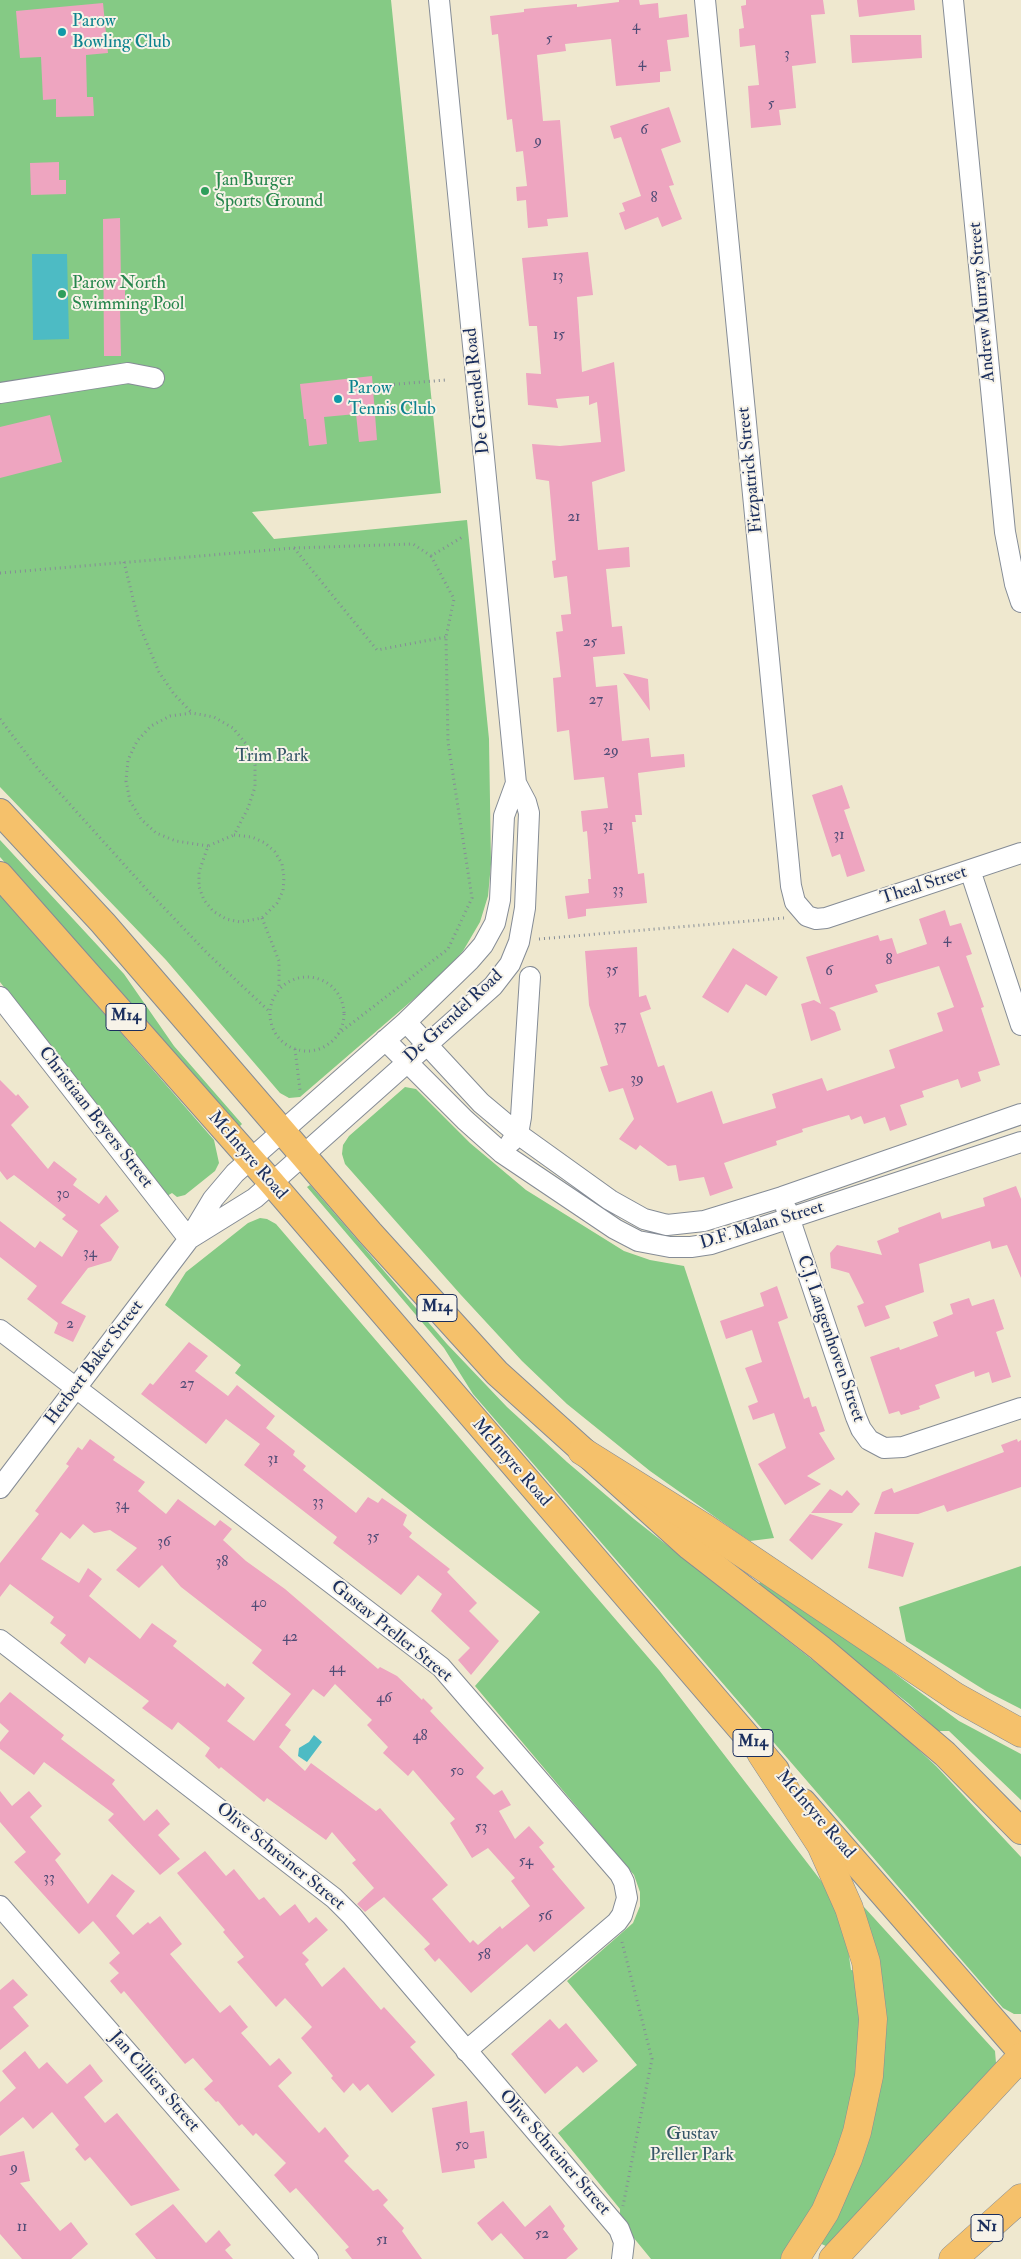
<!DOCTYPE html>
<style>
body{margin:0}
canvas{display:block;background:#efe8cf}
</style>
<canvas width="1021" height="2259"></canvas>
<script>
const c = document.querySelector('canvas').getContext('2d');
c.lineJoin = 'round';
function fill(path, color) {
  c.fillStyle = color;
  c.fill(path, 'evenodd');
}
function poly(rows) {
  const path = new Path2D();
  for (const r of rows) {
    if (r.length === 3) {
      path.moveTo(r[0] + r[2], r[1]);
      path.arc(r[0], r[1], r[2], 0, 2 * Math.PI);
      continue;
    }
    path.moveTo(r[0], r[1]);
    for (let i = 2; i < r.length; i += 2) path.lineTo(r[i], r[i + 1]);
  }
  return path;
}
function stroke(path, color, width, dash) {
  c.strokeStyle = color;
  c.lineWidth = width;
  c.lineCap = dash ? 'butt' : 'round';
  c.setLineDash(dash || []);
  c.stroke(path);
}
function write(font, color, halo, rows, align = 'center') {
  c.font = font + ' "IM FELL Double Pica",serif';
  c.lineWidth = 4;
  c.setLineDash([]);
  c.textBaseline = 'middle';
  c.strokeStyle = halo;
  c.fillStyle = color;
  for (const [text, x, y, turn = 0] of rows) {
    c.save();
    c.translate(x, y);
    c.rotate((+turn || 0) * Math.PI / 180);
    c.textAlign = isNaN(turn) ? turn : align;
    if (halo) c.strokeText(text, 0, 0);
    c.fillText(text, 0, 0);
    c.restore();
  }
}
fill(poly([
 [0,0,391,0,441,493,252,512,274,539,467,520,489,739,491,864,488,896,480,922,463,951,444,973,300,1097,289,1098,280,1093,166,960,0,787],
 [0,840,124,974,174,1046,242,1124,238,1128,0,857],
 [0,894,214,1140,219,1163,215,1171,185,1195,177,1197,172,1193,167,1196,0,982],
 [405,1087,416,1089,470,1143,526,1190,624,1251,650,1260,684,1266,774,1538,750,1541,735,1531,650,1471,567,1404,522,1361,461,1295,345,1164,342,1154,343,1145,349,1136],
 [310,1185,447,1344,507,1407,567,1462,634,1519,834,1677,893,1726,936,1766,1021,1857,1021,2014,1014,2014,1003,2008,473,1394,444,1348,307,1187],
 [260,1218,267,1219,276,1224,659,1670,822,1882,830,1897,837,1912,848,1949,851,1970,857,1971,860,2000,859,2059,850,2115,822,2195,782,2259,651,2259,633,2237,620,2214,620,2209,558,2133,637,2065,567,1981,633,1923,640,1906,640,1892,634,1875,475,1686,540,1612,235,1373,241,1365,165,1305,186,1272,248,1223],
 [1021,1566,1021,1709,986,1691,906,1641,899,1607],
 [760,1582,878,1661,959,1721,1021,1754,1021,1800,949,1731,938,1731,908,1703,758,1586],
 [864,1907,995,2051,996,2063,828,2247,815,2241,868,2127,857,1910]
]), '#85ca85');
fill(poly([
 [32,254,67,254,69,339,33,340],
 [314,1735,322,1742,307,1762,298,1756,299,1748,309,1742]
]), '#4dbbc4');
fill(poly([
 [619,0,639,0,640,5,658,3,659,18,687,14,689,37,667,40,671,71,660,72,660,82,616,86,611,39,565,44,566,51,537,55,543,121,560,120,568,217,547,219,548,226,528,228,526,200,517,201,516,187,527,186,523,151,516,152,512,119,507,120,498,34,492,35,490,16,524,12,524,9,577,4,577,7,619,2],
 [746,0,823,0,825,14,811,15,816,63,792,66,796,108,779,110,781,125,751,128,748,86,759,85,755,45,740,47,739,29,744,28,741,6,746,5],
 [857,0,914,0,915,10,859,17],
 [103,3,108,53,86,55,87,97,93,97,94,116,56,117,56,99,43,100,41,57,20,58,16,11],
 [850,35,921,35,922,58,852,63],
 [669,107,681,142,661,149,674,185,669,186,682,219,662,227,658,217,625,230,619,213,625,211,622,203,641,196,621,137,614,139,610,126],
 [59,162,59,180,66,180,66,194,31,195,30,163],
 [120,218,121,284,125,284,125,305,120,305,121,356,104,356,103,219],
 [588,252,593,295,577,297,582,372,614,362,625,471,592,482,598,550,629,547,630,567,606,569,612,627,622,626,625,654,593,657,596,687,617,685,622,741,649,738,651,757,684,754,685,767,638,773,642,815,635,815,636,822,632,822,638,874,644,873,647,903,586,909,586,916,568,919,565,896,589,893,588,879,591,879,587,831,583,832,581,811,608,808,604,777,574,780,569,730,557,732,553,678,561,677,556,632,563,631,561,615,571,614,567,576,554,578,552,561,556,560,549,481,536,479,532,444,560,446,601,442,597,402,589,405,589,396,556,399,558,408,528,405,526,373,541,374,537,326,529,326,522,258],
 [372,376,377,440,359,442,356,414,324,417,327,444,309,446,306,419,304,419,300,384],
 [50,415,62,462,0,478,0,427],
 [623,673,648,679,650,711],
 [842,785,850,808,844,810,865,871,847,877,840,854,832,857,812,795],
 [945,910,950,926,961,923,972,954,966,956,984,1007,981,1008,1000,1065,978,1072,981,1081,961,1088,958,1079,922,1091,924,1097,900,1105,907,1125,890,1131,885,1117,864,1124,861,1116,851,1120,849,1115,802,1129,803,1132,776,1141,777,1145,724,1163,733,1188,710,1196,704,1177,679,1181,676,1165,668,1166,640,1145,636,1150,619,1139,634,1119,623,1088,609,1092,600,1067,608,1065,589,1005,585,951,637,947,639,997,646,995,651,1009,640,1013,658,1067,664,1065,677,1103,712,1091,723,1124,776,1108,772,1094,822,1078,827,1091,895,1068,889,1050,943,1031,937,1013,954,1007,939,966,875,985,878,992,829,1008,835,1012,841,1030,811,1041,801,1004,814,1000,821,1004,806,957,878,935,880,941,892,938,897,954,927,944,919,919],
 [733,948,778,977,766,996,746,984,728,1013,702,997],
 [0,1080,16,1096,18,1094,29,1107,11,1125,48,1169,54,1161,77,1179,73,1185,99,1204,106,1195,119,1211,100,1225,119,1247,111,1261,88,1268,61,1303,86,1316,73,1342,54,1333,58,1323,27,1299,37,1286,0,1257,0,1221,35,1248,40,1241,62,1257,78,1231,62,1219,66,1215,14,1175,7,1180,0,1171],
 [1016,1186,1021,1199,1021,1278,1007,1245,992,1249,990,1241,919,1264,924,1292,885,1306,890,1318,865,1327,857,1306,864,1303,849,1273,831,1268,830,1253,837,1245,882,1255,877,1241,899,1232,898,1228,940,1212,942,1219,985,1206,983,1198],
 [777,1286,788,1318,778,1322,804,1399,809,1397,812,1407,816,1406,825,1431,819,1433,835,1459,807,1476,821,1484,785,1505,758,1464,786,1448,774,1413,753,1420,748,1406,758,1402,745,1368,762,1362,752,1330,726,1339,720,1321,764,1306,760,1293],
 [969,1298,972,1306,994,1299,1004,1329,996,1332,1011,1377,992,1383,989,1372,975,1377,974,1371,935,1385,940,1398,919,1406,920,1409,901,1415,899,1411,889,1414,870,1357,899,1347,900,1350,938,1336,933,1322,953,1314,950,1304],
 [189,1342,208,1356,195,1371,228,1396,237,1385,275,1416,266,1428,295,1451,293,1455,306,1466,303,1470,356,1513,368,1497,378,1503,382,1498,407,1515,403,1525,412,1533,409,1537,450,1569,447,1572,477,1603,469,1611,499,1641,471,1675,458,1660,470,1648,431,1611,442,1594,418,1575,401,1595,333,1543,337,1537,244,1465,260,1444,226,1419,206,1444,141,1394,150,1383,153,1385],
 [90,1439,115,1457,113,1460,145,1482,138,1491,166,1514,178,1499,215,1526,220,1520,232,1529,223,1540,246,1561,285,1589,378,1669,380,1667,397,1676,422,1700,423,1698,433,1708,430,1711,484,1768,476,1777,494,1795,502,1790,511,1805,499,1811,515,1839,529,1826,544,1843,539,1847,555,1867,552,1869,585,1908,534,1952,527,1944,471,1993,439,1958,435,1962,424,1949,430,1944,384,1897,365,1912,357,1904,374,1888,352,1863,356,1860,332,1832,326,1840,267,1798,264,1802,221,1767,219,1769,205,1756,210,1748,178,1722,172,1730,142,1708,149,1701,89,1657,85,1664,60,1643,66,1635,50,1623,54,1617,10,1584,0,1597,0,1563,39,1514,35,1511,69,1466,66,1464,78,1447,82,1450],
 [83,1524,94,1533,110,1530,137,1548,116,1570,139,1588,162,1565,181,1587,262,1650,252,1663,291,1694,254,1741,227,1721,245,1698,227,1683,225,1687,173,1646,177,1641,152,1623,140,1639,89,1596,102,1579,88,1568,79,1583,41,1559,61,1532,70,1539],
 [335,1684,372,1720,367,1725,388,1747,383,1753,408,1776,413,1770,455,1819,450,1823,472,1858,488,1848,515,1878,511,1881,530,1906,502,1929,500,1926,478,1945,473,1940,470,1943,432,1899,448,1885,380,1808,376,1811,311,1763,305,1771,279,1747,291,1730,285,1725,313,1689,324,1697],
 [1017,1439,1018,1442,1021,1440,1021,1487,947,1512,944,1505,918,1514,874,1514,882,1492,892,1488,894,1493,1004,1452,1001,1445],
 [830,1489,842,1496,847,1490,860,1504,852,1513,811,1513],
 [810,1514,843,1524,812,1560,789,1540],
 [875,1532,914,1543,903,1577,868,1568],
 [10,1692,64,1735,61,1739,115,1780,112,1784,144,1821,157,1809,170,1824,158,1835,180,1859,160,1875,108,1820,114,1814,44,1762,34,1775,0,1749,0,1742,9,1731,0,1723,0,1703],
 [0,1791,12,1806,29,1791,42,1806,30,1817,61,1854,55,1860,88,1904,112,1874,135,1891,116,1916,133,1935,148,1922,150,1924,160,1916,182,1944,170,1954,220,2013,230,2005,248,2027,241,2033,270,2066,279,2058,292,2073,278,2086,319,2133,325,2127,349,2156,344,2161,373,2191,378,2189,388,2200,383,2205,404,2228,402,2231,422,2259,352,2259,345,2250,349,2247,296,2188,290,2193,274,2175,286,2163,256,2133,253,2136,242,2124,239,2126,218,2101,216,2102,204,2089,213,2081,193,2058,185,2064,124,1991,121,1994,110,1981,119,1973,109,1963,120,1953,93,1921,79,1934,14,1862,26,1852,0,1822],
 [205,1851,226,1876,234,1869,259,1900,264,1897,280,1916,295,1904,309,1923,316,1917,328,1930,302,1953,309,1960,305,1964,322,1987,344,1967,381,2010,384,2007,416,2042,410,2047,435,2075,392,2113,368,2084,360,2091,353,2083,344,2093,331,2078,333,2076,301,2038,312,2027,285,1998,276,2007,237,1962,244,1957,223,1932,225,1930,177,1873],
 [13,1979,28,1995,13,2007,29,2026,0,2050,0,1990],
 [550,2019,559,2029,566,2023,598,2061,583,2073,577,2066,545,2094,511,2054],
 [25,2051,39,2069,47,2062,67,2084,90,2064,103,2081,84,2097,105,2123,117,2113,180,2190,131,2206,90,2157,85,2161,75,2149,79,2145,52,2112,33,2129,23,2117,0,2136,0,2102,16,2088,2,2071],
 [467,2101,470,2133,484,2131,487,2158,474,2160,475,2168,442,2173,432,2108],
 [24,2151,30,2181,20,2183,60,2231,71,2222,88,2244,71,2259,22,2259,0,2234,0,2156],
 [503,2201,525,2227,550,2205,565,2226,563,2229,578,2249,566,2259,524,2259,501,2233,492,2241,477,2223],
 [173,2204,206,2243,219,2230,231,2245,225,2250,233,2259,156,2259,135,2234]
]), '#eea5c0');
const minor = poly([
 [705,0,791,886,795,902,807,916,816,919,826,918,1021,853],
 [953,0,1005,532,1015,584,1021,602],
 [0,393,128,373,154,378],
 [970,870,1021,1025],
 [0,997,189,1239],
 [406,1022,481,1103,518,1134,610,1200,644,1219,667,1225,704,1221,782,1197,1021,1114],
 [385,1040,465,1120,502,1153,615,1229,638,1241,670,1247,691,1247,711,1244,1021,1142],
 [511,1142,518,1134,521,1117,530,977],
 [786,1208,856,1417,861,1429,869,1440,884,1448,903,1447,1021,1408],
 [189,1239,255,1198,493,986,510,964,519,942,525,908,529,813,526,802,516,783,439,0],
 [0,1330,441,1667,620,1874,624,1882,627,1898,622,1915,617,1922,466,2051],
 [0,1488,189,1239,213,1199,235,1173,406,1022,470,960,483,945,495,923,500,900,504,816,516,783],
 [0,1640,334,1898,352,1916,619,2229,624,2242,622,2259],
 [0,1906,308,2259]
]);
const major = poly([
 [0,812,103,923,370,1233,497,1373,690,1547,820,1648,945,1754,1021,1831],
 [0,875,271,1182,776,1770],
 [803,1802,1021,2052]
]);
const highway = poly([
 [582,1451,705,1528,956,1697,1021,1733],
 [761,1753,821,1845,849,1908,866,1962,873,2019,869,2076,857,2132,848,2159,825,2212,795,2259],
 [833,2259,1021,2057],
 [953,2259,1021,2198]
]);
stroke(minor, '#858c96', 22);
stroke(major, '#858c96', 28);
stroke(highway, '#858c96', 29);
stroke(poly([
 [374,386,446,380],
 [294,548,377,650,446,637],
 [124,562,140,627,159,672,174,694,192,713],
 [0,573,294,548,413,544,431,556,464,536],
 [0,719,38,769,148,891,208,954,270,1012],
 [234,835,252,837,265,843,275,852,282,864,284,877,283,891,277,903,262,918,240,922,226,919,213,911,204,900,199,887,199,872,208,846,234,835],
 [208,846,176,841,156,833,141,819,130,801,126,781,128,760,137,741,151,726,170,716,192,713,214,717,233,728,247,745,255,765,255,787,248,808,234,835],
 [262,918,279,961,279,989],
 [539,939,784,918],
 [307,1014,37],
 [338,1034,448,949,472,898,448,742,446,637,454,599,431,556],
 [295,1049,300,1090],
 [622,1942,652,2059,623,2206]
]), '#858c96', 3, [1, 4]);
stroke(minor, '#fff', 20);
stroke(major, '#f5c16b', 26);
stroke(highway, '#f5c16b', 28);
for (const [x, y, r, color] of [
 [62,32,5,"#0f9aa8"],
 [205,191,5,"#2e9e5b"],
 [62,294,5,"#2e9e5b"],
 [338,399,5,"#0f9aa8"]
]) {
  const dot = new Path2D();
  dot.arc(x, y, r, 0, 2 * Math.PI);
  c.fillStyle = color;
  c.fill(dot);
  stroke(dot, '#f7f3e8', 2);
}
write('15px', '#504c76', null, [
 ["4",636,27],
 ["5",549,40],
 ["3",787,55],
 ["4",642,64],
 ["5",771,105],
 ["6",644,131],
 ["9",538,142],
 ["8",654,199],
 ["13",558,277],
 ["15",559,336],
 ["21",574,518],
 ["25",590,643],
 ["27",596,701],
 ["29",611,752],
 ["31",608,827],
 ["31",839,836],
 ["33",618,891],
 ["4",947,940],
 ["8",889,961],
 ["35",612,971],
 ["6",829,972],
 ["37",620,1027],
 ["39",637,1080],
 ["30",63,1195],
 ["34",90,1254],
 ["2",70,1325],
 ["27",187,1385],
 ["31",273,1460],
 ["33",318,1503],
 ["34",122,1506],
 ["35",373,1538],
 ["36",164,1543],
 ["38",222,1563],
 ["40",259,1604],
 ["42",290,1638],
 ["44",337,1669],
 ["46",384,1699],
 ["48",420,1737],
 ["50",457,1772],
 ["53",481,1828],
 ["54",526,1862],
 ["33",49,1879],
 ["56",545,1917],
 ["58",484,1956],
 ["50",462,2146],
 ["9",14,2169],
 ["11",22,2228],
 ["52",542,2235],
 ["51",382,2241]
]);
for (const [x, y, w] of [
 [126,1017,40],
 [437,1308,40],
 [753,1743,40],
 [987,2228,32]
]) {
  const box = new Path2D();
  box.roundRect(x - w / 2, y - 13.5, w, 27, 4);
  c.fillStyle = '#f7f3e8';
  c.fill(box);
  stroke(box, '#1b2f5e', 1);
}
write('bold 16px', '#1b2f5e', null, [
 ["M14",126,1017],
 ["M14",437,1308],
 ["M14",753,1743],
 ["N1",987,2228]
]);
write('18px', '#0d838f', '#f7f3e8', [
 ["Parow",72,22],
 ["Bowling Club",72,43],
 ["Parow",348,389],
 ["Tennis Club",348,410]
], 'left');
write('18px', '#27864d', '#f7f3e8', [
 ["Jan Burger",215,181],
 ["Sports Ground",215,202],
 ["Parow North",72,284],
 ["Swimming Pool",72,305]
], 'left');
write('18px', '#1b2f5e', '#f7f3e8', [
 ["Andrew Murray Street",983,302,-95],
 ["De Grendel Road",478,391,-96],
 ["Fitzpatrick Street",751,470,-96],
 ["Theal Street",924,886,-18],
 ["De Grendel Road",454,1017,-43],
 ["Christiaan Beyers Street",95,1118,52],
 ["McIntyre Road",247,1156,49],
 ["D.F. Malan Street",762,1226,-17],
 ["C.J. Langenhoven Street",830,1339,71],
 ["Herbert Baker Street",95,1363,-53],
 ["McIntyre Road",511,1463,49],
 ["Gustav Preller Street",391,1632,39],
 ["McIntyre Road",815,1815,49],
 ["Olive Schreiner Street",280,1857,39],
 ["Jan Cilliers Street",154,2082,49],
 ["Olive Schreiner Street",554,2153,49]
]);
write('18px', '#365668', '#f7f3e8', [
 ["Trim Park",272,757],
 ["Gustav",692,2135],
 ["Preller Park",692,2156]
]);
</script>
